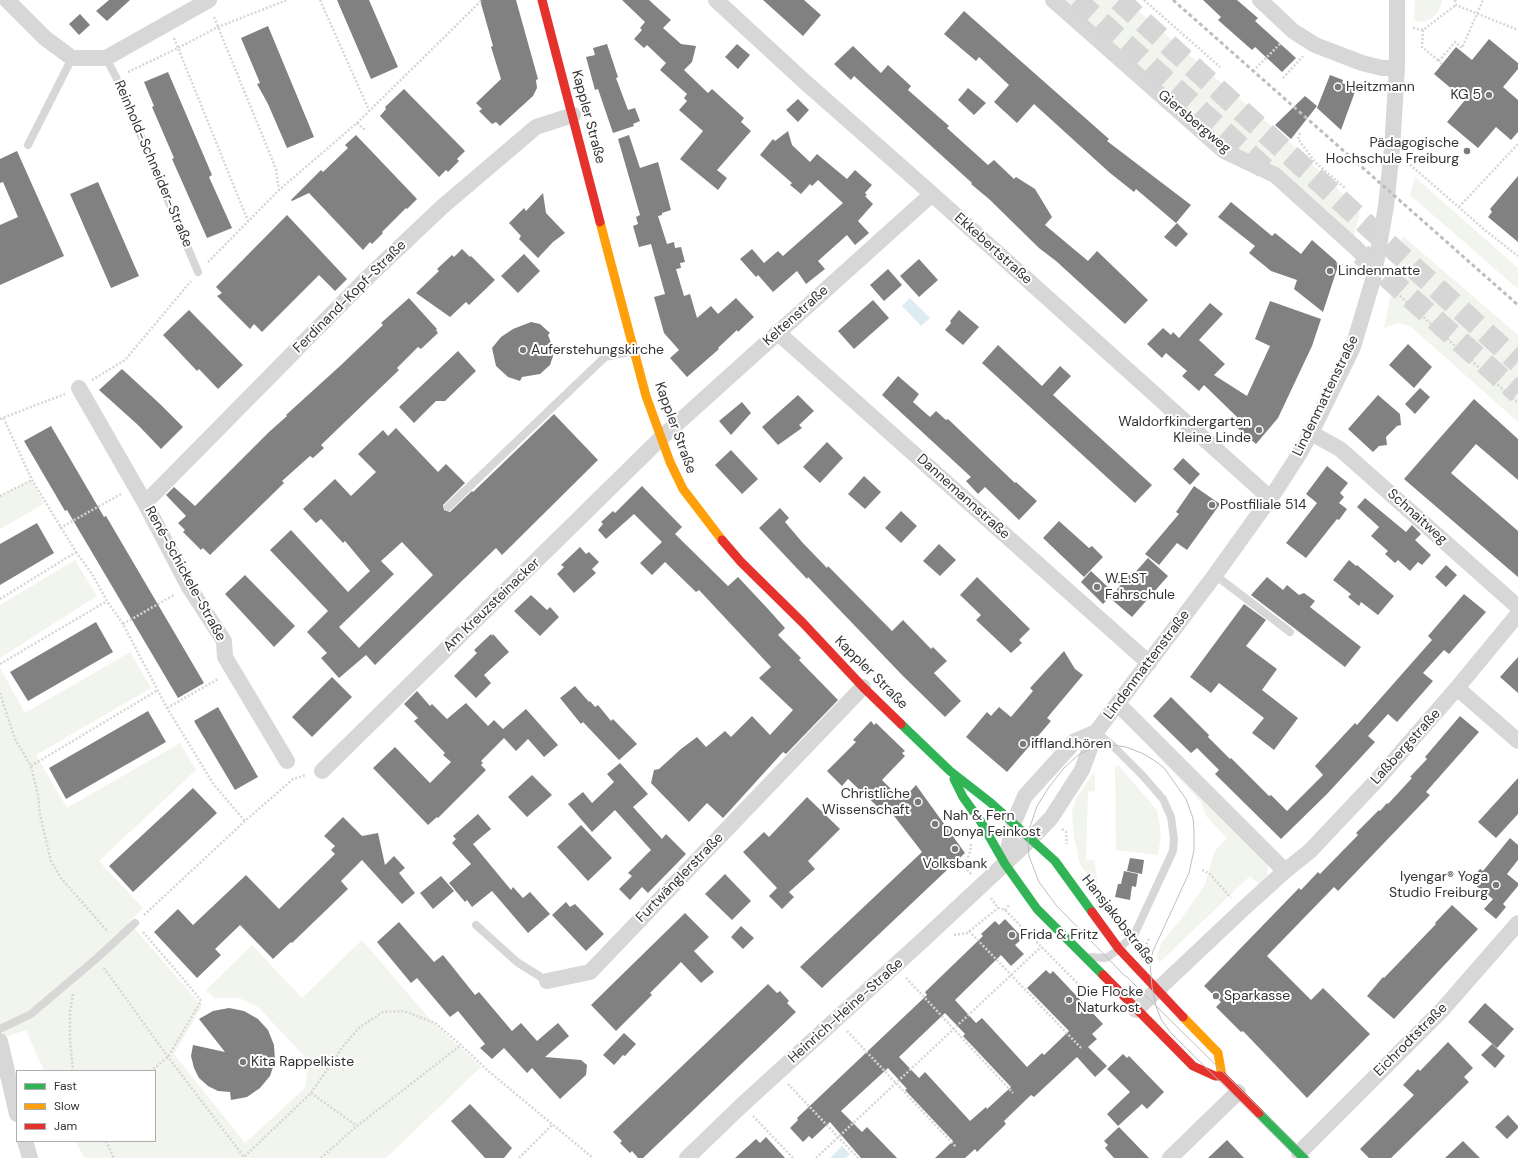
<!DOCTYPE html>
<meta charset="utf-8">
<style>
body{margin:0}
#map{position:relative;width:1518px;height:1158px;overflow:hidden;background:#fff;font-family:"DM Sans",sans-serif}
canvas{display:block}
.legend{position:absolute;left:16px;top:1070px;width:140px;height:72px;box-sizing:border-box;background:#fff;border:1px solid #adadad;margin:0;padding:5px 7px;list-style:none;font-size:12px;color:#333}
.legend li{display:flex;align-items:center;gap:8px;height:20px}
.legend b{width:20px;border:1px solid #adadad}
</style>
<div id="map">
<canvas width="1518" height="1158"></canvas>
<ul class="legend">
<li><b style="height:5px;background:#30b455"></b>Fast</li>
<li><b style="height:5px;background:#ff9f0a"></b>Slow</li>
<li><b style="height:5px;background:#e5322d"></b>Jam</li>
</ul>
</div>
<script>
const c = document.querySelector('canvas').getContext('2d');
c.lineJoin = 'round';
function fill(path, color) {
  c.fillStyle = color;
  c.fill(path, 'evenodd');
}
function poly(rows) {
  const path = new Path2D();
  for (const r of rows) {
    path.moveTo(r[0], r[1]);
    for (let i = 2; i < r.length; i += 2) path.lineTo(r[i], r[i + 1]);
  }
  return path;
}
function stroke(path, color, width, dash) {
  c.strokeStyle = color;
  c.lineWidth = width;
  c.lineCap = dash ? 'butt' : 'round';
  c.setLineDash(dash || []);
  c.stroke(path);
}
function write(font, color, halo, rows, align = 'center') {
  c.font = font + ' "DM Sans",sans-serif';
  c.lineWidth = 4;
  c.setLineDash([]);
  c.textBaseline = 'middle';
  c.strokeStyle = halo;
  c.fillStyle = color;
  for (const [text, x, y, turn = 0] of rows) {
    c.save();
    c.translate(x, y);
    c.rotate((+turn || 0) * Math.PI / 180);
    c.textAlign = isNaN(turn) ? turn : align;
    if (halo) c.strokeText(text, 0, 0);
    c.fillText(text, 0, 0);
    c.restore();
  }
}
fill(poly([
 [1062,0,1126,0,1294,146,1355,206,1360,212,1354,236,1227,144],
 [1415,0,1443,0,1438,12,1431,19,1421,22,1414,20],
 [1415,177,1518,268,1518,289,1410,195],
 [1403,236,1518,335,1518,422,1410,326,1398,323,1384,328],
 [31,480,44,504,0,529,0,496],
 [75,560,97,596,0,658,0,605],
 [130,652,151,688,36,755,67,808,180,743,196,770,99,861,143,908,129,922,202,1006,174,1054,245,1143,305,1088,308,1069,304,1056,258,1007,239,998,214,998,206,990,252,945,302,998,362,940,435,1025,458,1045,481,1067,386,1158,85,1158,75,1141,155,1141,155,1071,44,1071,26,1030,5,1037,0,1024,0,668,25,713],
 [1151,745,1267,863,1268,866,1267,876,1260,885,1250,876,1160,962,1156,958,1162,942,1181,919,1205,885,1214,852,1227,838,1206,816,1201,802,1156,754],
 [1118,765,1157,810,1161,834,1158,855,1116,850,1115,768],
 [1095,771,1095,791,1088,792,1086,860,1094,860,1098,885,1093,883,1080,864,1074,838,1072,812,1076,798]
]), '#f1f5ed');
fill(poly([
 [910,298,930,318,921,326,902,306],
 [842,1146,850,1154,846,1158,830,1158]
]), '#ddebf3');
fill(poly([
 [109,0,130,0,107,21,96,11],
 [337,0,369,0,398,67,371,79],
 [480,0,516,0,538,79,536,80,537,88,533,96,500,126,496,122,492,124,479,111,482,109,476,103,501,79,491,47,493,46],
 [622,0,649,0,671,20,663,28,681,44,696,46,692,62,684,70,708,93,712,89,744,118,741,122,751,131,717,170,727,178,718,190,680,159,703,131,679,110,687,101,684,98,687,94,660,70,666,63,647,45,644,48,634,39,642,30,640,28,645,22],
 [763,0,804,0,821,15,803,36],
 [1203,0,1237,0,1258,18,1255,21,1296,58,1282,72,1255,47,1252,50,1218,20,1221,17],
 [964,11,1109,139,1107,141,1191,205,1176,223,1136,189,1134,192,1110,173,1034,104,1017,123,994,102,1009,85,979,57,976,61,944,34],
 [80,14,90,25,79,35,69,24],
 [268,26,314,137,287,148,268,104,257,84,260,83,241,38],
 [1489,39,1518,63,1518,69,1503,87,1518,100,1518,132,1511,140,1496,127,1478,148,1447,122,1465,100,1434,74,1456,47,1472,60],
 [607,44,618,77,616,78,628,110,635,108,640,121,633,124,634,126,613,133,598,89,595,90,586,57,595,55,593,48],
 [737,44,750,55,738,69,725,57],
 [853,46,881,73,888,65,911,86,908,90,949,126,947,128,988,165,994,160,1014,179,1016,177,1035,189,1052,217,1045,225,1088,261,1097,251,1148,300,1125,324,1056,261,1039,248,989,199,971,184,972,183,854,76,851,80,834,64],
 [168,72,212,175,209,177,232,228,207,238,172,159,174,158,152,107,154,106,144,82],
 [1330,75,1343,80,1342,83,1356,89,1341,130,1317,108],
 [968,88,986,103,974,115,958,100],
 [404,89,465,151,457,159,459,161,448,172,446,170,439,177,380,116,386,109,385,107],
 [1305,96,1317,106,1291,139,1275,125],
 [798,99,809,110,798,122,786,110],
 [788,131,792,145,810,162,817,154,847,179,855,170,872,185,865,193,867,195,865,196,873,204,858,221,869,233,855,245,847,235,818,261,825,269,806,284,797,271,773,292,758,275,756,277,740,259,752,249,764,263,778,251,783,256,843,203,818,180,812,186,810,184,801,194,790,185,792,183,760,155,773,139,775,141],
 [356,135,417,199,407,209,406,208,382,232,383,233,372,244,370,242,363,250,309,193,292,201,291,200,321,170,323,172,348,148,345,145],
 [629,135,640,168,658,162,671,210,662,213,662,215,658,216,667,244,674,242,675,248,681,247,685,262,680,263,681,268,676,269,684,296,690,294,697,318,711,306,718,314,736,298,754,317,738,332,737,330,718,348,719,349,687,377,670,358,679,350,664,333,654,297,665,294,651,244,639,247,633,226,638,224,636,217,640,215,618,139],
 [17,151,64,256,0,285,0,225,18,217,3,182,0,183,0,159],
 [1518,176,1518,242,1488,217,1492,212,1490,209],
 [98,182,139,276,111,288,70,194],
 [543,193,546,213,565,233,553,242,538,258,519,239,521,236,509,223,524,208,526,211],
 [1231,202,1272,236,1275,233,1301,254,1312,240,1336,261,1338,266,1323,312,1294,289,1297,280,1271,271,1249,253,1255,246,1218,217],
 [287,215,347,279,335,291,319,275,262,332,254,324,250,329,217,296,222,293,216,287],
 [1177,223,1188,234,1176,247,1164,237],
 [462,249,470,257,471,256,495,280,469,305,466,302,450,317,416,293,439,271,437,269,452,255,454,257],
 [524,254,540,271,518,293,501,276],
 [919,259,938,280,919,297,900,276],
 [888,269,902,285,884,301,870,285],
 [409,298,437,329,436,330,438,333,421,349,418,347,397,368,399,370,321,445,324,448,313,458,310,456,282,481,284,483,210,555,203,548,201,550,183,532,185,530,178,523,186,516,166,495,174,487,195,506,269,432,287,416,286,415,340,366,383,325,381,323],
 [873,300,889,318,854,349,838,331],
 [1270,301,1321,319,1312,346,1278,418,1256,444,1233,424,1237,417,1204,385,1199,391,1182,376,1187,371,1166,353,1162,358,1147,344,1163,328,1171,335,1173,332,1179,338,1210,303,1223,314,1199,340,1225,364,1214,375,1247,396,1270,346,1255,339],
 [189,310,243,365,218,389,199,369,197,371,163,335],
 [959,310,979,327,963,345,945,330,951,323,950,321],
 [531,322,540,324,550,333,548,335,551,343,551,352,554,353,550,365,540,374,522,377,520,381,508,377,496,366,492,348,501,337,513,329],
 [1408,344,1432,367,1414,388,1389,365],
 [998,345,1042,386,1060,366,1071,376,1053,395,1152,485,1135,503,982,363],
 [458,351,476,371,445,401,436,401,414,423,399,407],
 [122,369,160,404,183,427,161,449,138,425,99,390],
 [898,376,919,394,913,402,930,417,936,411,946,420,948,419,1015,483,1016,482,1037,501,1019,520,985,487,978,494,966,481,971,477,882,395],
 [1420,388,1430,397,1415,414,1405,404],
 [798,395,814,411,799,425,802,428,778,445,762,427],
 [1378,395,1400,414,1401,425,1397,426,1386,437,1387,445,1379,446,1373,452,1348,429],
 [1474,399,1518,439,1518,480,1476,444,1451,473,1518,531,1518,577,1404,479],
 [742,402,751,413,731,435,719,421],
 [554,414,598,460,502,555,496,548,375,665,366,655,339,678,321,658,327,653,307,632,328,611,270,550,291,530,348,592,370,571,345,541,343,543,321,519,316,523,303,509,335,479,351,496,376,472,358,454,383,430,388,436,396,428,438,472,446,464,465,483,443,505,444,510,450,512,472,491,473,492],
 [402,542,433,575,359,648,339,627,394,574,381,561],
 [51,426,104,517,106,516,204,683,178,698,67,510,65,511,24,441],
 [827,442,843,458,820,483,803,467],
 [731,450,758,479,742,494,715,465],
 [1183,458,1200,474,1190,485,1173,469],
 [1327,466,1348,483,1340,493,1344,497,1339,503,1347,509,1339,520,1337,519,1306,558,1286,543,1317,503,1306,494],
 [864,476,881,492,865,509,848,494],
 [642,486,682,527,675,534,728,586,738,577,768,609,785,628,778,635,801,658,799,660,838,700,786,754,783,752,723,818,707,803,689,822,651,783,654,770,659,769,681,749,697,737,706,747,725,731,731,737,752,716,770,735,793,710,759,678,771,667,699,590,696,592,665,562,652,575,640,563,662,542,634,514,606,539,598,530,603,524,601,522,613,511,615,513],
 [1194,486,1220,504,1187,550,1177,543,1159,565,1145,554,1179,514,1176,512],
 [1365,498,1406,532,1412,525,1421,534,1415,540,1431,555,1422,565,1418,562,1410,571,1398,560,1395,563,1385,554,1388,551,1371,536,1379,527,1357,507],
 [780,508,789,518,785,522,802,542,827,568,828,566,892,631,903,620,931,649,933,647,947,661,934,673,961,701,945,717,903,676,808,577,807,579,759,528],
 [901,511,917,526,901,543,885,528],
 [1059,521,1089,548,1092,546,1103,557,1084,577,1043,538],
 [37,523,54,553,0,585,0,544],
 [939,544,956,560,940,576,923,561],
 [580,547,586,554,589,552,599,562,592,569,596,573,574,593,557,574,564,567,561,565],
 [1148,558,1168,576,1132,617,1110,598,1129,575,1132,576],
 [1349,560,1356,566,1357,565,1394,596,1378,615,1361,602,1359,606,1348,597,1351,594,1333,580],
 [1446,565,1457,575,1446,587,1435,577],
 [1091,571,1114,593,1103,604,1081,582],
 [245,575,295,626,274,647,225,594],
 [977,577,1030,629,1019,640,1022,643,1011,653,976,620,981,615,960,595],
 [1267,577,1283,590,1287,585,1299,595,1304,593,1315,601,1310,607,1361,647,1345,667,1251,595],
 [1464,594,1486,612,1449,654,1444,650,1423,673,1433,681,1397,722,1388,714,1368,736,1375,742,1327,794,1281,839,1215,774,1219,770,1197,748,1191,753,1153,716,1171,697,1209,735,1208,737,1230,759,1231,758,1269,796,1271,795,1287,811,1323,775,1315,766,1355,723,1357,725,1432,640,1428,636],
 [531,595,547,610,550,607,559,617,540,636,514,611],
 [1244,604,1266,620,1246,646,1277,669,1262,690,1298,718,1274,750,1252,733,1264,718,1219,683,1211,693,1190,677],
 [96,622,113,652,28,701,10,672],
 [491,634,492,636,493,634,509,652,484,675,491,683,476,698,454,676,477,653,474,650],
 [1064,651,1075,669,1083,675,1047,718,1051,721,1007,772,966,737,987,712,991,716,999,707,1011,717,1033,691,1030,688],
 [1518,657,1518,693,1500,677],
 [332,677,352,697,312,737,292,717],
 [575,686,589,702,590,701,595,707,598,705,611,721,613,719,637,744,619,760,583,722,581,724,560,698],
 [417,691,430,706,432,704,447,719,466,703,488,726,494,720,503,729,526,709,558,745,544,757,528,739,516,751,504,738,481,761,483,763,481,765,486,770,438,818,437,817,428,825,373,768,395,747,430,783,451,762,443,755,445,753,414,721,418,718,404,704],
 [218,707,258,777,235,790,194,721],
 [148,711,166,742,66,799,49,768],
 [1460,716,1479,732,1426,792,1430,795,1338,891,1334,887,1267,956,1311,1000,1323,988,1370,1034,1307,1098,1243,1031,1241,1032,1216,1007,1221,1002,1204,986,1299,888,1301,890,1318,872,1320,874,1358,835,1356,833,1379,810,1380,811,1387,803,1388,804,1412,778,1410,777,1427,759,1425,757],
 [871,721,874,725,876,723,905,751,902,753,905,756,882,780,902,800,916,785,965,853,822,988,800,967,922,852,884,803,879,808,848,779,842,786,827,771,856,742,853,740],
 [620,763,648,794,633,807,662,839,666,834,686,854,648,893,642,887,630,900,619,889,632,876,628,873,651,850,615,810,592,832,568,804,583,792,592,803,614,782,607,774],
 [532,775,552,795,527,817,508,797],
 [1518,778,1518,814,1496,838,1478,822],
 [193,788,217,813,133,892,109,866],
 [807,797,840,829,808,861,815,869,789,892,794,897,782,909,769,896,777,888,743,852,764,832,769,837],
 [478,814,491,829,473,844,511,890,513,887,523,898,530,892,550,914,528,933,492,891,472,907,467,900,465,902,449,883,471,864,452,843,456,839,453,836],
 [343,817,362,836,378,833,385,865,394,856,405,868,399,873,415,893,402,904,362,860,341,881,348,889,292,943,291,942,273,959,240,925,215,949,221,955,197,978,154,932,178,909,193,925,246,875,279,909,335,854,331,850,335,846,324,836],
 [581,825,612,858,588,881,557,847],
 [1510,838,1518,845,1518,860,1507,874,1518,883,1518,886,1503,904,1506,907,1496,919,1484,909,1493,899,1470,881,1480,869,1483,871],
 [1130,858,1144,860,1142,874,1127,871],
 [1124,871,1138,874,1136,887,1132,886,1130,900,1115,897,1118,884,1121,884],
 [725,874,751,901,732,920,705,894],
 [441,876,454,891,433,909,420,893],
 [566,902,570,907,575,904,604,934,586,951,552,915],
 [1452,905,1478,929,1394,1019,1367,996,1383,977,1384,978,1436,924,1435,923],
 [685,913,709,937,694,951,714,972,701,983,681,962,650,993,652,995,616,1031,591,1005],
 [1005,919,1023,938,1015,945,1024,954,1011,966,1001,955,955,1000,976,1023,982,1018,1027,1067,1042,1053,1044,1055,1069,1031,1027,988,1046,970,1050,974,1053,971,1103,1024,1092,1034,1097,1039,1088,1047,1107,1066,1095,1077,1077,1057,1034,1097,1031,1095,1004,1121,1006,1124,977,1152,975,1149,965,1158,935,1158,953,1141,905,1090,907,1089,888,1068,841,1111,862,1132,867,1127,897,1158,861,1158,830,1122,812,1139,809,1136,803,1142,790,1128,798,1120,797,1118,927,995,925,992,983,936,981,934,995,921,999,925],
 [945,1013,965,1034,963,1036,1011,1087,987,1109,986,1107,970,1121,925,1072,919,1078,899,1057],
 [399,922,434,962,443,955,475,995,479,992,512,1031,521,1023,537,1041,558,1023,569,1036,545,1057,581,1060,587,1065,586,1075,560,1099,532,1068,527,1073,504,1048,492,1059,480,1048,485,1044,458,1011,450,1017,417,978,411,983,377,942],
 [741,926,754,938,743,949,731,937],
 [768,984,777,993,780,991,789,1001,787,1003,796,1012,643,1158,638,1158,632,1151,630,1153,620,1143,622,1141,613,1132],
 [1485,1003,1514,1029,1497,1048,1468,1022],
 [229,1008,244,1011,258,1019,268,1030,274,1045,275,1061,270,1076,260,1088,247,1097,231,1100,230,1092,218,1091,208,1086,199,1078,194,1068,191,1056,193,1045,225,1052,199,1019,213,1011],
 [624,1033,636,1044,625,1056,623,1055,614,1065,603,1055],
 [1448,1042,1473,1068,1464,1077,1469,1082,1391,1158,1369,1158,1360,1149,1414,1095,1403,1085,1418,1069,1420,1071],
 [1492,1044,1505,1056,1495,1068,1481,1055],
 [1123,1054,1127,1058,1129,1056,1164,1092,1147,1109,1142,1104,1118,1126,1107,1114,1130,1092,1107,1069],
 [470,1104,512,1148,504,1158,485,1158,451,1121],
 [1508,1115,1518,1126,1518,1128,1507,1139,1495,1127],
 [1119,1127,1149,1158,1114,1158,1105,1148,1108,1145,1104,1141],
 [766,1137,785,1158,735,1158,756,1139,760,1143],
 [1227,1140,1244,1158,1208,1158],
 [1463,1141,1480,1158,1445,1158]
]), '#818181');
stroke(poly([
 [1076,0,1271,174],
 [1119,0,1518,362],
 [1361,254,1518,393]
]), '#d6d6d6', 22, [22, 11]);
stroke(poly([
 [320,0,369,110],
 [1144,0,1220,67],
 [1455,0,1456,5,1518,30],
 [214,17,276,169,279,190],
 [1413,28,1423,30,1456,5],
 [1423,30,1422,47,1439,61],
 [174,38,248,221],
 [1442,64,1439,61,1455,42,1462,48,1483,0],
 [1256,68,1281,43],
 [128,72,178,48,218,27,287,0],
 [1283,78,1303,56],
 [357,123,365,130],
 [1300,133,1298,139,1315,162,1345,188],
 [1407,162,1486,231,1518,256],
 [1459,207,1518,144],
 [208,262,279,190,357,123,482,0],
 [1337,264,1350,267],
 [1388,285,1518,403],
 [92,380,125,360,191,281],
 [0,419,65,394],
 [0,496,32,480],
 [60,528,121,494],
 [76,552,92,574,107,601,123,624,167,708,214,785,245,821],
 [0,599,76,552,32,480,3,417],
 [123,624,174,595],
 [0,664,107,601],
 [0,693,15,739,31,766,38,795,40,815,51,861,61,878,108,932],
 [167,708,218,679],
 [31,766,158,690],
 [1062,829,1066,832,1067,844],
 [971,844,970,852,964,866,971,874],
 [1202,870,1210,874,1231,898],
 [991,898,998,908,1005,910,1085,991,1093,995],
 [1005,910,1010,904],
 [144,915,245,821,293,779,306,775],
 [969,931,1082,1049],
 [143,932,190,987,201,1001,168,1057,151,1071],
 [954,935,967,933,998,908],
 [1145,948,1149,938],
 [104,968,168,1057,244,1157,311,1093,344,1045,360,1027,383,1012,404,1011,435,1023,461,1045,487,1070,593,1158],
 [906,978,924,997,1013,1093],
 [73,994,70,1012,70,1040,73,1071],
 [847,1031,956,1147],
 [788,1084,858,1158],
 [311,1093,357,1126],
 [753,1116,793,1158],
 [106,1141,114,1158],
 [321,1158,357,1126,461,1045],
 [519,1158,552,1125],
 [816,1158,1041,947]
]), '#d6d6d6', 2.5, [2, 2]);
stroke(poly([
 [106,58,116,77,198,272],
 [28,145,72,58],
 [448,507,605,357,634,351],
 [1215,575,1290,632],
 [476,925,517,962,547,981],
 [1091,957,1104,958,1108,957,1119,949,1135,933,1173,851,1174,839,1171,817,1163,799,1143,776,1112,745,1096,732],
 [0,1029,31,1014,97,958,135,923]
]), '#d7d7d7', 8);
stroke(poly([
 [7,0,45,38,72,58,106,58,209,0],
 [716,0,805,82,932,194,1270,498],
 [1053,0,1224,151,1275,175,1357,249,1375,268],
 [1260,0,1293,31,1315,45,1362,63,1382,68,1397,68],
 [777,332,1149,663],
 [79,388,145,503,189,587,224,641,225,657,287,761],
 [1311,433,1340,449,1518,607],
 [145,503,366,279,442,207,536,127,573,115],
 [1457,688,1518,741],
 [1118,704,1285,871],
 [322,771,661,438,932,194],
 [1005,864,1014,822,1025,796,1075,741,1096,732],
 [547,981,590,972,863,687],
 [1136,1010,1242,910,1285,871,1310,851,1377,780,1457,688,1518,614],
 [0,1041,17,1114],
 [25,1141,30,1158],
 [1299,1153,1442,1010,1518,923],
 [687,1158,742,1105,923,940,1028,842,1051,818,1082,770,1096,732,1215,575,1276,490,1298,456,1311,433,1353,347,1373,280,1386,206,1392,149,1397,68,1397,0],
 [1170,1158,1238,1092]
]), '#d7d7d7', 16);
stroke(poly([
 [901,724,950,771,991,803,1055,861,1092,912],
 [954,779,963,797,981,822,1005,864,1037,909,1103,975],
 [1259,1113,1304,1158]
]), '#30b455', 9);
stroke(poly([
 [600,222,646,396,670,462,683,489,722,540],
 [1183,1017,1218,1053,1222,1076]
]), '#ff9f0a', 9);
stroke(poly([
 [542,0,600,222],
 [722,540,741,562,803,623,863,687,901,724],
 [1092,912,1119,949,1183,1017],
 [1103,975,1193,1066,1215,1076,1222,1076,1259,1113]
]), '#e5322d', 9);
stroke(poly([
 [1297,1158,1170,1032,1161,1019,1156,1006,1152,987,1150,963,1153,951,1189,873,1194,850,1194,830,1193,818,1186,799,1165,769,1158,763,1144,754,1126,747,1112,745,1095,747,1084,752,1077,756,1064,768,1049,787,1037,806,1029,830,1028,844,1029,856,1039,882,1056,905,1124,975,1127,977,1156,1006,1310,1158]
]), '#bebebe', 1);
stroke(poly([
 [1173,0,1518,305]
]), '#bebebe', 3, [4, 3]);
for (const [x, y, r, color] of [
 [1338,87,4,"#7a7a7a"],
 [1489,95,4,"#7a7a7a"],
 [1467,151,4,"#7a7a7a"],
 [1330,271,4,"#7a7a7a"],
 [523,350,4,"#7a7a7a"],
 [1259,430,4,"#7a7a7a"],
 [1212,505,4,"#7a7a7a"],
 [1097,587,4,"#7a7a7a"],
 [1023,744,4,"#7a7a7a"],
 [918,802,4,"#7a7a7a"],
 [935,824,4,"#7a7a7a"],
 [955,849,4,"#7a7a7a"],
 [1496,885,4,"#7a7a7a"],
 [1012,935,4,"#7a7a7a"],
 [1216,996,4,"#7a7a7a"],
 [1069,1000,4,"#7a7a7a"],
 [243,1062,4,"#7a7a7a"]
]) {
  const dot = new Path2D();
  dot.arc(x, y, r, 0, 2 * Math.PI);
  c.fillStyle = color;
  c.fill(dot);
  stroke(dot, '#fff', 1.5);
}
write('14px', '#333', '#fff', [
 ["Heitzmann",1346,87],
 ["KG 5",1481,95,"right"],
 ["Pädagogische",1459,143,"right"],
 ["Hochschule Freiburg",1459,159,"right"],
 ["Lindenmatte",1338,271],
 ["Auferstehungskirche",531,350],
 ["Waldorfkindergarten",1251,422,"right"],
 ["Kleine Linde",1251,438,"right"],
 ["Postfiliale 514",1220,505],
 ["W.E.ST",1105,579],
 ["Fahrschule",1105,595],
 ["iffland.hören",1031,744],
 ["Christliche",910,794,"right"],
 ["Wissenschaft",910,810,"right"],
 ["Nah & Fern",943,816],
 ["Donya Feinkost",943,832],
 ["Volksbank",955,864,"center"],
 ["Iyengar® Yoga",1488,877,"right"],
 ["Studio Freiburg",1488,893,"right"],
 ["Frida & Fritz",1020,935],
 ["Die Flocke",1077,992],
 ["Naturkost",1077,1008],
 ["Sparkasse",1224,996],
 ["Kita Rappelkiste",251,1062]
], 'left');
write('14px', '#333', '#fff', [
 ["Kappler Straße",588,117,75],
 ["Giersbergweg",1194,122,40],
 ["Reinhold-Schneider-Straße",153,164,67],
 ["Ekkebertstraße",993,249,42],
 ["Ferdinand-Kopf-Straße",350,297,-45],
 ["Keltenstraße",796,316,-42],
 ["Lindenmattenstraße",1326,396,-64],
 ["Kappler Straße",675,428,70],
 ["Dannemannstraße",963,497,42],
 ["Schnaitweg",1417,517,42],
 ["René-Schickele-Straße",185,574,61],
 ["Am Kreuzsteinacker",492,605,-44],
 ["Lindenmattenstraße",1147,665,-53],
 ["Kappler Straße",871,673,45],
 ["Laßbergstraße",1406,747,-48],
 ["Furtwänglerstraße",680,878,-46],
 ["Hansjakobstraße",1118,920,52],
 ["Heinrich-Heine-Straße",846,1011,-42],
 ["Eichrodtstraße",1411,1040,-45]
]);
</script>
